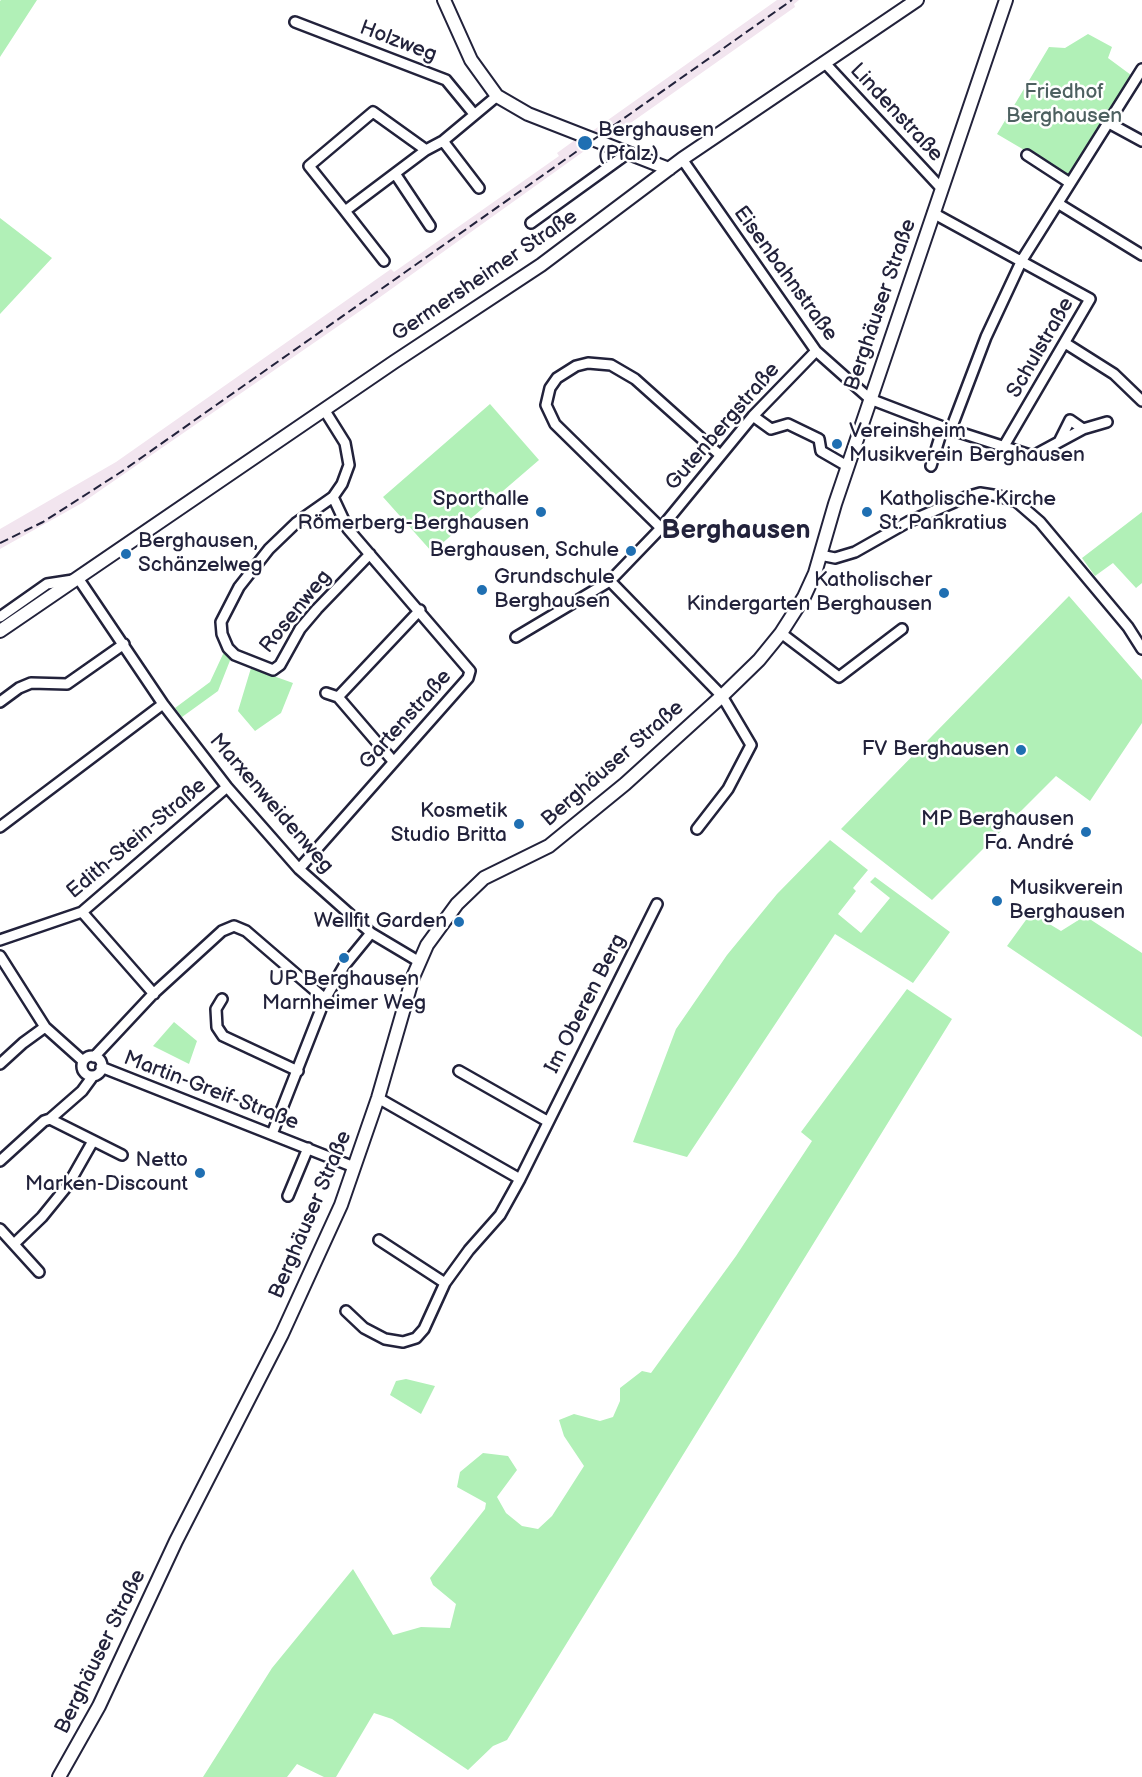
<!DOCTYPE html>
<meta charset="utf-8">
<style>
body{margin:0}
canvas{display:block;background:#fff}
</style>
<canvas width="1142" height="1777"></canvas>
<script>
const c = document.querySelector('canvas').getContext('2d');
c.lineJoin = 'round';
function fill(path, color) {
  c.fillStyle = color;
  c.fill(path, 'evenodd');
}
function poly(rows) {
  const path = new Path2D();
  for (const r of rows) {
    if (r.length === 3) {
      path.moveTo(r[0] + r[2], r[1]);
      path.arc(r[0], r[1], r[2], 0, 2 * Math.PI);
      continue;
    }
    path.moveTo(r[0], r[1]);
    for (let i = 2; i < r.length; i += 2) path.lineTo(r[i], r[i + 1]);
  }
  return path;
}
function stroke(path, color, width, dash) {
  c.strokeStyle = color;
  c.lineWidth = width;
  c.lineCap = dash ? 'butt' : 'round';
  c.setLineDash(dash || []);
  c.stroke(path);
}
function write(font, color, halo, rows, align = 'center') {
  c.font = font + ' "Balsamiq Sans",sans-serif';
  c.lineWidth = 5;
  c.setLineDash([]);
  c.textBaseline = 'middle';
  c.strokeStyle = halo;
  c.fillStyle = color;
  for (const [text, x, y, turn = 0] of rows) {
    c.save();
    c.translate(x, y);
    c.rotate((+turn || 0) * Math.PI / 180);
    c.textAlign = isNaN(turn) ? turn : align;
    if (halo) c.strokeText(text, 0, 0);
    c.fillText(text, 0, 0);
    c.restore();
  }
}
fill(poly([
 [777,0,799,0,794,4,795,7,615,134,610,141,591,132],
 [579,137,594,144,376,300,82,503,0,549,0,529,116,462,391,269,394,272,559,156,557,153]
]), '#f2e5ef');
fill(poly([
 [1,0,37,0,0,57,0,1],
 [1088,34,1112,47,1108,58,1131,75,1070,177,997,134,1049,47,1065,48],
 [0,218,52,258,0,314],
 [490,404,539,460,432,552,383,497],
 [1142,512,1142,583,1136,588,1113,563,1095,576,1082,558],
 [1069,596,1142,680,1142,723,1090,801,1056,776,932,900,841,829],
 [224,652,231,658,218,691,182,717,175,708,210,682],
 [251,668,293,683,281,713,255,731,238,711],
 [830,840,868,870,853,888,856,891,838,914,861,933,890,898,870,882,875,877,950,932,913,983,835,934,687,1157,633,1142,676,1029,727,955,777,894],
 [1031,913,1061,931,1085,916,1142,953,1142,1037,1007,946],
 [907,989,952,1019,507,1740,493,1746,468,1770,392,1719,374,1713,336,1777,324,1777,297,1764,287,1777,203,1777,272,1668,353,1569,393,1635,421,1627,450,1628,456,1604,433,1585,430,1578,485,1509,486,1503,457,1487,460,1472,483,1453,508,1456,517,1470,497,1497,506,1513,522,1526,538,1529,552,1516,584,1466,564,1436,559,1420,574,1414,600,1421,613,1417,620,1401,620,1388,642,1371,651,1373,736,1256,812,1141,801,1132],
 [174,1022,197,1041,189,1064,153,1046],
 [406,1379,435,1386,421,1414,390,1395,396,1381]
]), '#b1f0b7');
const street = poly([
 [295,22,446,80,474,114],
 [824,62,941,188],
 [1107,122,1142,141],
 [443,141,479,188],
 [1027,155,1070,183],
 [682,159,816,351,870,399,943,427,1033,456,1083,429,1107,422],
 [396,175,430,226],
 [1059,204,1142,255],
 [345,211,309,166,373,112,426,150],
 [933,213,1090,299,1004,446],
 [531,223,628,153],
 [384,261,345,211,426,150,443,141,497,96],
 [1065,343,1114,374,1142,401],
 [753,416,771,429,788,424,819,439,821,451,847,466],
 [951,429,986,337,1022,260,1142,69],
 [1059,442,1070,420,1083,429],
 [931,466,943,427],
 [333,497,296,523,269,549,239,587,221,622,222,634,228,648,235,655,273,670,280,665,300,629,317,609,370,554],
 [661,528,555,424,546,405,550,388,557,378,576,366,588,363,611,365,635,379,720,455],
 [820,555,835,558,855,552,908,522,966,497,980,493,999,496,1017,502,1040,522,1128,627,1142,649],
 [78,578,163,704,227,787,299,869,371,933,418,961],
 [0,617,47,584,73,580],
 [781,633,839,677,902,629],
 [516,637,610,581],
 [326,693,338,697],
 [0,702,19,688,31,683,67,684,124,644],
 [393,761,338,697,420,610],
 [0,827,163,704],
 [697,829,728,789,751,745,722,696,610,581,661,528,753,416,816,351],
 [299,869,468,678,470,671,348,529,333,497,342,484,349,465,345,443,325,411],
 [82,912,154,994],
 [0,940,82,912,227,787],
 [0,956,45,1027,83,1061],
 [222,999,216,1009,217,1027,223,1036,298,1071],
 [325,999,344,966,371,933],
 [92,1066,10],
 [94,1057,153,994,222,931,234,926,246,931,325,999,272,1134],
 [0,1064,23,1043,45,1027],
 [101,1067,354,1167],
 [459,1071,547,1121],
 [378,1098,520,1179,657,904],
 [50,1119,122,1155],
 [0,1161,44,1121,50,1119,82,1091,93,1076],
 [288,1196,308,1148],
 [0,1229,39,1272],
 [14,1244,42,1217,68,1185,93,1141],
 [445,1283,469,1250,500,1215,520,1179],
 [346,1311,364,1328,385,1339,403,1342,416,1338,424,1329,445,1283,379,1240]
]);
const secondary = poly([
 [444,0,471,60,497,96,528,114,669,169],
 [0,631,394,362,541,265,682,159,917,0],
 [59,1777,99,1706,176,1541,282,1334,341,1205,378,1098,413,977,427,945,457,904,484,878,549,846,625,784,722,696,759,660,781,633,804,597,815,573,835,504,1006,0]
]);
stroke(street, '#22223b', 14);
stroke(secondary, '#22223b', 16);
stroke(street, '#fff', 9);
stroke(secondary, '#fff', 12);
stroke(poly([
 [0,543,43,522,121,472,792,0]
]), '#22223b', 2, [9, 4.5]);
for (const [x, y, r, color] of [
 [585,143,8,"#1f6fb2"],
 [837,444,6,"#1f6fb2"],
 [541,512,6,"#1f6fb2"],
 [867,512,6,"#1f6fb2"],
 [631,551,6,"#1f6fb2"],
 [126,554,6,"#1f6fb2"],
 [482,590,6,"#1f6fb2"],
 [944,593,6,"#1f6fb2"],
 [1021,750,6,"#1f6fb2"],
 [519,824,6,"#1f6fb2"],
 [1086,832,6,"#1f6fb2"],
 [997,901,6,"#1f6fb2"],
 [459,922,6,"#1f6fb2"],
 [344,958,6,"#1f6fb2"],
 [200,1173,6,"#1f6fb2"]
]) {
  const dot = new Path2D();
  dot.arc(x, y, r, 0, 2 * Math.PI);
  c.fillStyle = color;
  c.fill(dot);
  stroke(dot, '#fff', 2);
}
write('21px', '#22223b', '#fff', [
 ["Holzweg",398,42,21],
 ["Lindenstraße",896,113,47],
 ["Eisenbahnstraße",785,274,54],
 ["Germersheimer Straße",485,276,-34],
 ["Berghäuser Straße",881,305,-71],
 ["Schulstraße",1041,348,-60],
 ["Gutenbergstraße",723,427,-49],
 ["Rosenweg",296,612,-51],
 ["Gartenstraße",406,720,-48],
 ["Berghäuser Straße",613,764,-41],
 ["Marxenweidenweg",271,804,49],
 ["Edith-Stein-Straße",137,839,-40],
 ["Im Oberen Berg",586,1004,-63],
 ["Martin-Greif-Straße",211,1091,21],
 ["Berghäuser Straße",311,1215,-67],
 ["Berghäuser Straße",101,1652,-64]
]);
write('21px', '#4d6060', '#fff', [
 ["Friedhof",1064,93],
 ["Berghausen",1064,117]
]);
write('21px', '#22223b', '#fff', [
 ["Berghausen",598,131,"left"],
 ["(Pfalz)",598,155,"left"],
 ["Vereinsheim",849,432,"left"],
 ["Musikverein Berghausen",849,456,"left"],
 ["Sporthalle",529,500],
 ["Römerberg-Berghausen",529,524],
 ["Katholische Kirche",879,500,"left"],
 ["St. Pankratius",879,524,"left"],
 ["Berghausen,",138,542,"left"],
 ["Schänzelweg",138,566,"left"],
 ["Berghausen, Schule",619,551],
 ["Grundschule",494,578,"left"],
 ["Berghausen",494,602,"left"],
 ["Katholischer",932,581],
 ["Kindergarten Berghausen",932,605],
 ["FV Berghausen",1009,750],
 ["Kosmetik",507,812],
 ["Studio Britta",507,836],
 ["MP Berghausen",1074,820],
 ["Fa. André",1074,844],
 ["Musikverein",1009,889,"left"],
 ["Berghausen",1009,913,"left"],
 ["Wellfit Garden",447,922],
 ["UP Berghausen",344,980,"center"],
 ["Marnheimer Weg",344,1004,"center"],
 ["Netto",188,1161],
 ["Marken-Discount",188,1185]
], 'right');
write('bold 27px', '#22223b', '#fff', [
 ["Berghausen",736,531]
]);
</script>
